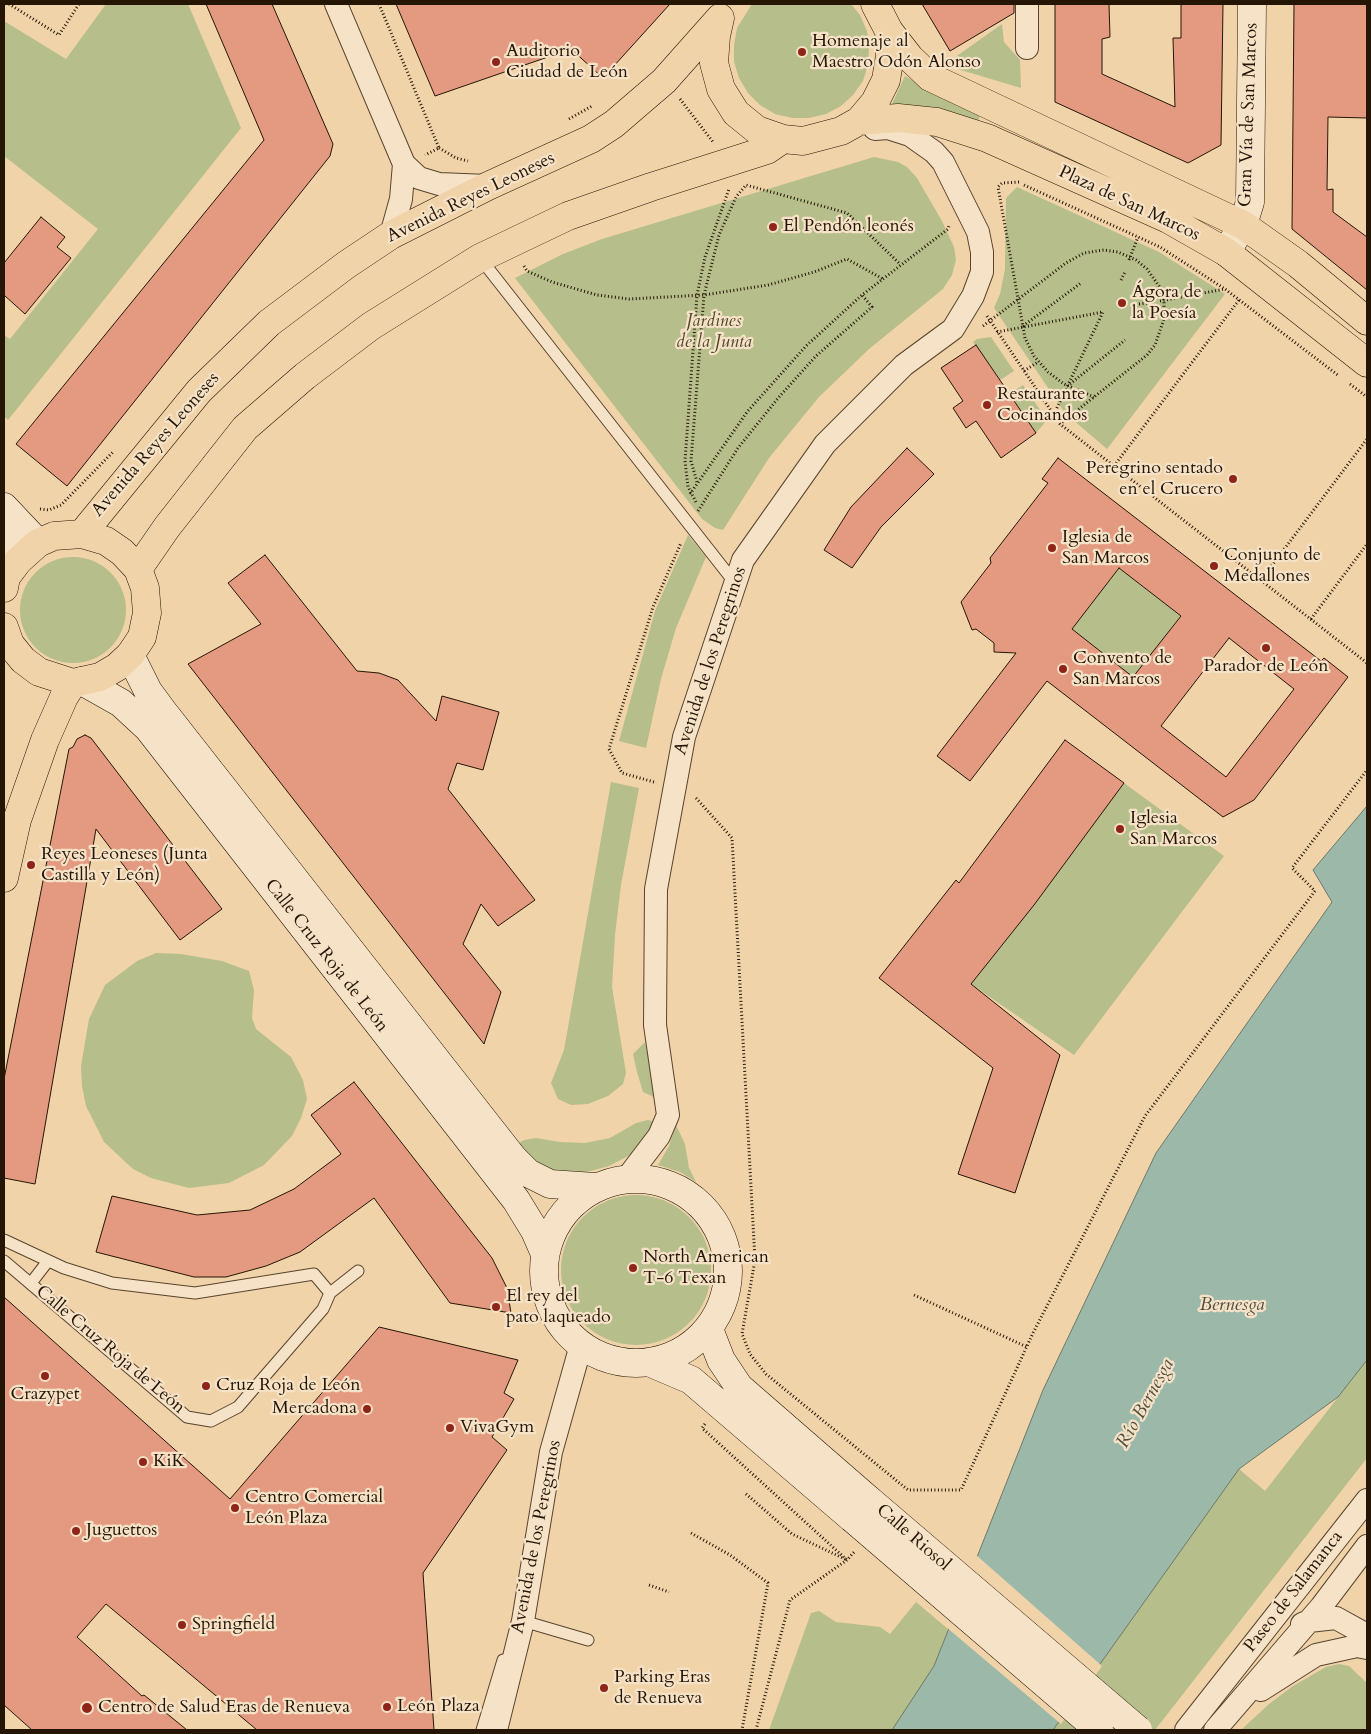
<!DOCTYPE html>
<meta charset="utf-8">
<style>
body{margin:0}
#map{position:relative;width:1371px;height:1734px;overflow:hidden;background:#f1d3a9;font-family:Cardo,serif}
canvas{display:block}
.frame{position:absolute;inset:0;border:5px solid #251504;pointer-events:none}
</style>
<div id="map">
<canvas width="1371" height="1734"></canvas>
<div class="frame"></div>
</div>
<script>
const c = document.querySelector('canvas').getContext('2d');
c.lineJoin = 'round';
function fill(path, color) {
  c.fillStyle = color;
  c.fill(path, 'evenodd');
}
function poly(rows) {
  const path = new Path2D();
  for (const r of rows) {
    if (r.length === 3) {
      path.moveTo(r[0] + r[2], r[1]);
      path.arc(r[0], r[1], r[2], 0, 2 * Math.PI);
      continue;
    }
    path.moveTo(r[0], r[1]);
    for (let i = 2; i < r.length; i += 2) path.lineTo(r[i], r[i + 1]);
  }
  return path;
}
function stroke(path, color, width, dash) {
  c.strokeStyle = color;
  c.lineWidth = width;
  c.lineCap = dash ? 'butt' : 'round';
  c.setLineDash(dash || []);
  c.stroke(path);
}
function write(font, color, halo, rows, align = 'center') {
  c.font = font + ' Cardo,serif';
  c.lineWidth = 4.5;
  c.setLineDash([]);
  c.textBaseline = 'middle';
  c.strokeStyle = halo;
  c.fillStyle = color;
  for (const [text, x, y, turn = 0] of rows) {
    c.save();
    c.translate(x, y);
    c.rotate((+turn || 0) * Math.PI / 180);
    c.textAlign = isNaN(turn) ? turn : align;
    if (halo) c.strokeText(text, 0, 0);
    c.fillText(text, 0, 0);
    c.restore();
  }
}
fill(poly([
 [106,4,188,4,241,128,8,420,4,416,4,335,10,339,98,229,4,156,4,21,66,59],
 [752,4,851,4,860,15,867,31,869,48,868,65,863,81,853,95,841,106,826,114,809,118,792,118,775,114,760,105,748,93,739,78,734,62,734,45,737,28],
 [1002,24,1004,42,1020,60,1021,88,944,65],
 [905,76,935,94,981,112,978,122,891,106],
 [874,157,898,162,907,167,917,178,942,221,954,247,956,260,952,275,943,289,869,349,819,397,769,458,723,530,715,528,702,519,515,278,563,254,602,239],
 [1017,187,1159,252,1225,294,1107,449,1065,413,994,308,1000,294,1005,269,1006,198],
 [991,337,1014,371,1000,380,973,342,977,339],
 [1023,385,1047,420,1036,433,1010,394],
 [688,535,706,557,676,628,661,679,646,748,619,741,655,611],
 [73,610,53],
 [1119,568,1181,616,1133,677,1072,629],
 [611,782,639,788,621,885,615,935,612,987,626,1073,623,1084,608,1096,588,1104,571,1105,558,1099,551,1083,564,1050],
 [1124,783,1224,856,1074,1055,971,984],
 [156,953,181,954,222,961,249,971,254,990,252,1018,256,1029,291,1057,303,1080,307,1099,301,1118,292,1136,264,1165,229,1183,189,1188,151,1178,133,1169,104,1142,86,1106,82,1086,81,1066,89,1019,105,985,137,961],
 [645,1042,658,1099,643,1092,637,1072,633,1054],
 [648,1120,656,1122,632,1154,609,1166,583,1173,560,1173,540,1166,517,1144,524,1140,536,1138,560,1142,585,1143,610,1138,636,1123],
 [676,1125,685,1144,689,1168,696,1182,680,1172,658,1165,669,1146],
 [636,1270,75],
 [1367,1360,1367,1458,1155,1730,1053,1730,1239,1469,1265,1491],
 [916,1602,948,1629,934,1666,892,1730,769,1730,811,1613,819,1611,836,1622,880,1627,890,1634],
 [1339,1664,1349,1666,1367,1683,1367,1730,1241,1730,1269,1704,1293,1686,1326,1667]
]), '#b6be8b');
const water = poly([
 [1367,806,1367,1360,1338,1397,1239,1469,1053,1730,892,1730,934,1666,1043,1390,1156,1153,1332,902,1313,870,1367,806]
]);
fill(water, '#9bb8a9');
stroke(water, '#6c7767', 1);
fill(poly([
 [975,1554,1102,1666,1061,1724,946,1627]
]), '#f1d3a9');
const building = poly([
 [206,4,272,4,333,144,330,156,67,486,16,444,264,140,206,4],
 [396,4,670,4,603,78,571,49,435,96,396,4],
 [922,4,1014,4,1014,13,950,51,922,4],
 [1055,4,1109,4,1110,37,1102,39,1102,74,1175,107,1173,38,1181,38,1181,4,1223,4,1221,145,1188,163,1055,102,1055,4],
 [1294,4,1367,4,1367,118,1328,117,1327,190,1333,189,1333,212,1367,237,1367,290,1292,229,1294,4],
 [41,217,65,237,57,247,71,258,25,314,4,295,4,263,41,217],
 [976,345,1036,433,1001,458,976,421,966,428,953,408,963,401,941,368,976,345],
 [907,448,934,474,881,527,852,568,824,550,851,507,907,448],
 [1058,458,1321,661,1324,658,1348,677,1254,800,1223,817,1047,681,970,781,937,756,1016,653,994,652,994,643,976,629,972,630,961,602,991,563,990,558,1048,483,1042,479,1058,458],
 [1119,568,1181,616,1133,677,1072,629,1119,568],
 [1229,638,1294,689,1226,777,1161,726,1229,638],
 [265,555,357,671,379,673,398,680,436,721,442,696,499,712,483,770,457,763,448,789,535,900,498,926,481,904,463,944,501,992,484,1044,188,664,261,624,228,583,265,555],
 [85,735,91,738,222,909,180,940,96,829,35,1184,4,1178,4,1079,69,749,73,747,77,739,85,735],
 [1065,740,1124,783,1034,905,971,984,1060,1055,1015,1193,958,1174,993,1068,879,978,956,880,959,883,1065,740],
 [354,1082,492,1258,507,1288,511,1313,450,1303,374,1198,300,1252,266,1266,226,1277,194,1277,96,1252,112,1196,197,1215,250,1210,294,1189,341,1154,311,1115,354,1082],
 [4,1297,230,1499,379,1327,518,1360,504,1393,514,1399,492,1437,507,1450,423,1573,434,1730,257,1730,106,1604,77,1637,142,1696,144,1695,187,1730,32,1730,4,1705,4,1297]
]);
fill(building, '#e39a80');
stroke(building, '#251504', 1);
const lane = poly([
 [480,258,735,583],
 [4,1240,64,1268,112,1283,195,1293,314,1274,330,1293,323,1309,238,1407,211,1421,187,1417,4,1261],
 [31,1283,48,1261],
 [330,1293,358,1271],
 [523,1621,588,1640],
 [482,1730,503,1660]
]);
const street = poly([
 [336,4,404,164,419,178,439,184,488,186],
 [1027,48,1027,4],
 [391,235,401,199,404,164],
 [627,1178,659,1136,668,1115,655,1025,656,889,684,737,743,560,825,444,904,365,953,329,973,296,982,272,982,252,978,232,943,162,934,152,910,135,888,128,875,129],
 [1302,1624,1309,1621,1336,1618,1367,1635],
 [1261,1690,1316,1655,1357,1646,1367,1648],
 [496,1730,523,1621,551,1452,581,1345],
 [1186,1730,1367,1500],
 [1215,1730,1321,1607,1367,1546]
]);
const secondary = poly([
 [1226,252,1243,225,1250,202,1252,4],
 [4,507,38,543],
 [4,540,18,561],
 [130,655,148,691,165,714,513,1158,528,1173,550,1184,595,1187],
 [82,681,121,703,148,728,516,1200,535,1231,545,1254],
 [636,1271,92],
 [709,1329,721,1360,739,1387,869,1500],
 [651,1363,691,1380,852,1518]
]);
const primary = poly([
 [720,18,716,36,714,63,721,89,736,113,757,130,783,139,803,141,841,131,859,121,875,102,886,80,890,56,889,31,875,4],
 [889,31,910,58,930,77,1243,225,1298,264,1367,321],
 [859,121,898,118,937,122,987,138,1168,219,1226,252,1367,363],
 [82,534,199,391,269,323,346,265,391,235,488,186,591,139,614,124,664,81,720,18],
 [138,569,167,527,245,428,305,376,371,326,480,258,568,216,651,187,767,150,783,139],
 [4,588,6,577,18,561,38,543,54,536,82,534,106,541,122,552,138,569,145,588,147,613,142,637,130,655,117,667,100,677,73,683,39,672,23,660,10,644,4,627],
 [4,878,17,820,45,740,64,697,73,683]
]);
stroke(lane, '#58442d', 13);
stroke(street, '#58442d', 24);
stroke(secondary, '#251504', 29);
stroke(primary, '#251504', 29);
stroke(poly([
 [9,4,59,35,79,4],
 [379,4,439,148,425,155],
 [680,99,713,142],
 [569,119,592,106],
 [439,148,456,158,468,161],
 [1019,182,1002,183,998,187,1025,338,1034,356,1048,372,1064,384,1094,397],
 [1024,185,1160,247,1225,289],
 [1129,260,1138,237],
 [524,266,527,271,552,282,597,295,629,299,704,295,768,285,814,272,847,259,883,279],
 [1121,280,1125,272],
 [1160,301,1225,289,1339,376],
 [1139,304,1148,303],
 [987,316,1060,424,1367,663],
 [983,326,1066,263,1084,253,1104,250,1118,252,1136,260,1147,269,1159,286,1164,300,1164,319,1155,345,1147,355,1060,424],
 [1023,326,1081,283],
 [997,332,1103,312,1054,414],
 [1024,371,1038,362],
 [1070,384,1125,340],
 [1350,384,1367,397],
 [1114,466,1239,300],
 [697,482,691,461,704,295,719,235,736,197,746,185,847,213,900,264],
 [690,494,747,412,806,346,862,295,948,229,949,226],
 [696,502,688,487,685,461,697,295,705,257,729,189],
 [40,509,49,510,61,505,113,452],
 [698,511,738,448,779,397,816,356,872,307,862,295],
 [1261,580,1367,439],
 [1311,619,1367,544],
 [654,782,622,773,609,749,653,607,681,543],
 [696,798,732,838,755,1260,742,1334,750,1354,766,1374,908,1490,961,1490,1033,1333,1145,1116,1315,891,1292,868,1367,770],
 [914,1295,1027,1347],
 [705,1424,702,1428,847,1560,792,1534,745,1493],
 [691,1533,730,1555,768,1583,742,1730],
 [649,1585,669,1592],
 [756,1730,790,1600,847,1560,855,1551]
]), '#251504', 3, [1, 2.5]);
stroke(lane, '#f6e2c7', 11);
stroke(street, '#f6e2c7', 22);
stroke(secondary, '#f6e2c7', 28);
stroke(primary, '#f1d3a9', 28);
const secondaryBridge = poly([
 [869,1500,1138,1730],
 [852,1518,1099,1730]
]);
stroke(secondaryBridge, '#251504', 29, []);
stroke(secondaryBridge, '#f6e2c7', 28);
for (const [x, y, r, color] of [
 [802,52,5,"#8f2418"],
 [496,62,5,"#8f2418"],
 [773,227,5,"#8f2418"],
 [1122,303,5,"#8f2418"],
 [987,405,5,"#8f2418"],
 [1233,479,5,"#8f2418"],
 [1052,548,5,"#8f2418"],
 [1214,566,5,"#8f2418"],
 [1266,648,5,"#8f2418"],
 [1063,669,5,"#8f2418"],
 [1120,829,5,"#8f2418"],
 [31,865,5,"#8f2418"],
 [633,1268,5,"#8f2418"],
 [496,1307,5,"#8f2418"],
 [45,1376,5,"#8f2418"],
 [206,1386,5,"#8f2418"],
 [367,1409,5,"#8f2418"],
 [450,1428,5,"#8f2418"],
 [143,1462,5,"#8f2418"],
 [235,1508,5,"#8f2418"],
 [76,1531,5,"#8f2418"],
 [182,1625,5,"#8f2418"],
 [604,1688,5,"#8f2418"],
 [387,1707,5,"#8f2418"],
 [87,1708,6,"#8f2418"]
]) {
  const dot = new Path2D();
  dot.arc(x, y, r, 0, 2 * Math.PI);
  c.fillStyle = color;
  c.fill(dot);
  stroke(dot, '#f6e2c7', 2);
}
write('18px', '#251504', '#f6e2c7', [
 ["Homenaje al",812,42],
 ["Maestro Odón Alonso",812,63],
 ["Auditorio",506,52],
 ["Ciudad de León",506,73],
 ["El Pendón leonés",783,227],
 ["Ágora de",1132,293],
 ["la Poesía",1132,314],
 ["Restaurante",997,395],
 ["Cocinandos",997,416],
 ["Peregrino sentado",1223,469,"right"],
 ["en el Crucero",1223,490,"right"],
 ["Iglesia de",1062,538],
 ["San Marcos",1062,559],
 ["Conjunto de",1224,556],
 ["Medallones",1224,577],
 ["Convento de",1073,659],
 ["San Marcos",1073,680],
 ["Parador de León",1266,667,"center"],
 ["Iglesia",1130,819],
 ["San Marcos",1130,840],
 ["Reyes Leoneses (Junta",41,855],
 ["Castilla y León)",41,876],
 ["North American",643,1258],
 ["T-6 Texan",643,1279],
 ["El rey del",506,1297],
 ["pato laqueado",506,1318],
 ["Cruz Roja de León",216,1386],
 ["Crazypet",45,1395,"center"],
 ["Mercadona",357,1409,"right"],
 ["VivaGym",460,1428],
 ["KiK",153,1462],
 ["Centro Comercial",245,1498],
 ["León Plaza",245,1519],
 ["Juguettos",86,1531],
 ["Springfield",192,1625],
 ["Parking Eras",614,1678],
 ["de Renueva",614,1699],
 ["León Plaza",397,1707],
 ["Centro de Salud Eras de Renueva",98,1708]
], 'left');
write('18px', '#251504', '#f6e2c7', [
 ["Gran Vía de San Marcos",1249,115,-88],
 ["Avenida Reyes Leoneses",471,198,-26],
 ["Plaza de San Marcos",1129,204,25],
 ["Avenida Reyes Leoneses",156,445,-49],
 ["Avenida de los Peregrinos",711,661,-72],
 ["Calle Cruz Roja de León",326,956,52],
 ["Calle Cruz Roja de León",110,1350,40],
 ["Avenida de los Peregrinos",537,1537,-79],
 ["Calle Riosol",913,1538,41],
 ["Paseo de Salamanca",1294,1592,-52]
]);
write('italic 18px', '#50482c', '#f6e2c7', [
 ["Jardines",714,322],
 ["de la Junta",714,343]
]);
write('italic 19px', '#4e4e3e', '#f6e2c7', [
 ["Bernesga",1232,1306],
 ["Río Bernesga",1146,1404,-61]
]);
</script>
